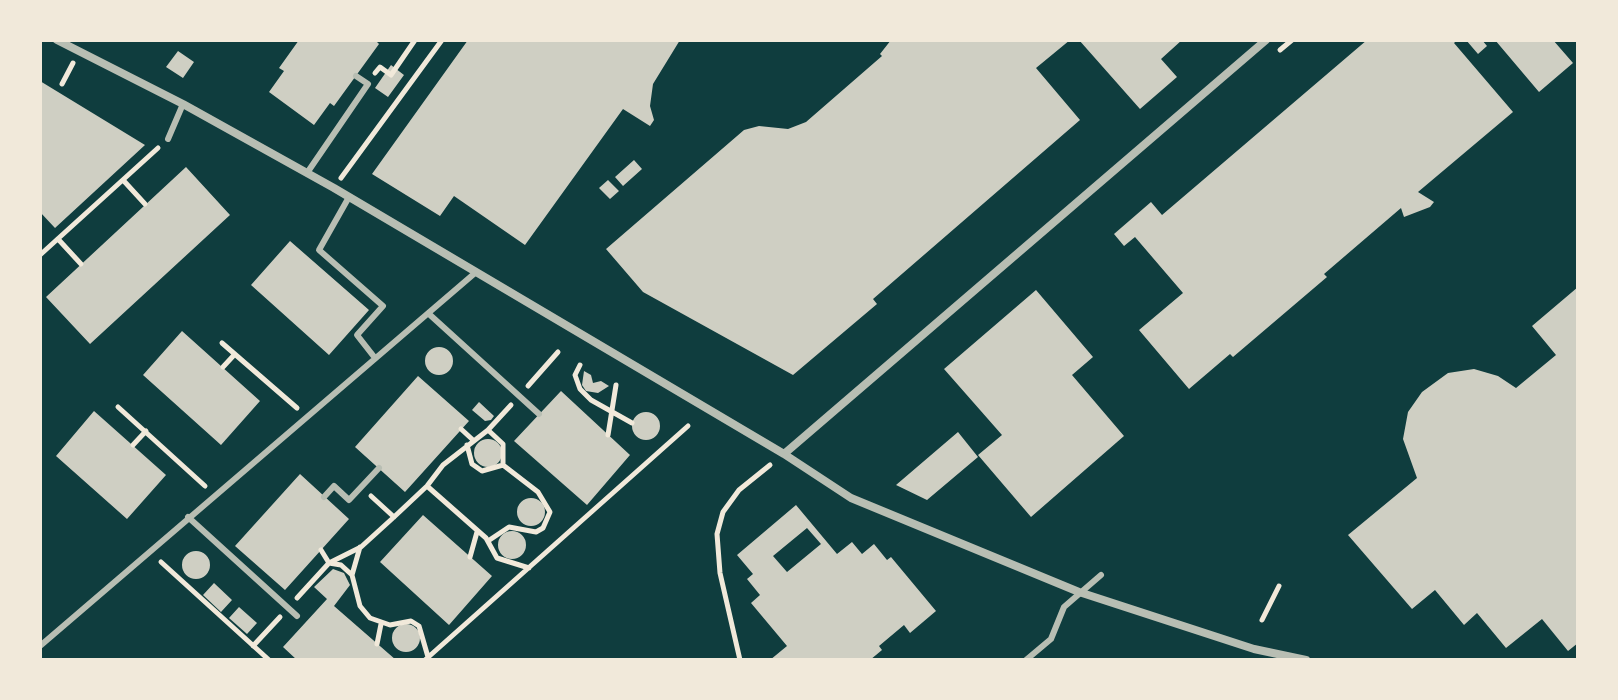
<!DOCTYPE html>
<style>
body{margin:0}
#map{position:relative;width:1618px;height:700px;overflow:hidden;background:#0f3d3e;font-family:"Fira Sans",sans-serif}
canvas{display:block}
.frame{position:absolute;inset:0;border:42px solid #f1e9da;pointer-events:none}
</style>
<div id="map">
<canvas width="1618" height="700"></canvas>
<div class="frame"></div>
</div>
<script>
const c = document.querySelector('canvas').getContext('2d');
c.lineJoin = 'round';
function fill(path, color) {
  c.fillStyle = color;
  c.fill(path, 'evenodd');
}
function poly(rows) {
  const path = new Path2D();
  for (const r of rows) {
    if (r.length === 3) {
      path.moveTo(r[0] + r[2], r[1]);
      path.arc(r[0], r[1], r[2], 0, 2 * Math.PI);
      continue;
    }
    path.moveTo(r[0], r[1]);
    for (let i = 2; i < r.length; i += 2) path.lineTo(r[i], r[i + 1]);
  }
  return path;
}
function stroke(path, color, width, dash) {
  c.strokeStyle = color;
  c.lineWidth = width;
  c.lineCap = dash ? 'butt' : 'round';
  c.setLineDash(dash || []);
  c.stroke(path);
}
fill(poly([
 [299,40,375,40,379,44,334,106,330,103,314,125,269,92,284,71,279,68],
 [468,40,680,40,653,84,650,106,654,120,650,126,623,109,525,245,454,196,440,216,372,174],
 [891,40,1070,40,1036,68,1080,120,873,299,877,304,793,375,643,292,606,249,744,130,759,126,788,129,806,122,882,56,880,54],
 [1079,40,1182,40,1161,59,1177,77,1140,109],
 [1367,40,1457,40,1454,43,1513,112,1418,192,1434,202,1430,207,1404,217,1401,208,1324,274,1327,277,1233,357,1230,354,1189,389,1139,330,1183,293,1135,237,1124,246,1114,234,1151,202,1162,215],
 [1466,40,1482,40,1487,46,1478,54],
 [1495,40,1553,40,1573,63,1539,92],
 [178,51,194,62,183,78,166,67],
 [391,65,404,75,388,97,375,88],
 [40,81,145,145,55,228,40,212],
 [634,160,642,169,623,186,615,177],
 [186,167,230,215,90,344,46,297],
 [608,180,619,191,610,199,599,188],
 [290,241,369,310,329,355,251,285],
 [1578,287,1578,643,1568,651,1542,619,1506,648,1477,613,1464,625,1435,590,1412,609,1348,535,1417,478,1403,439,1408,412,1422,392,1448,373,1474,369,1498,376,1516,388,1556,355,1532,326],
 [1036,290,1093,357,1072,375,1124,436,1031,517,978,455,1002,435,944,369],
 [182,331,260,401,221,445,143,375],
 [439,361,14],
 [584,371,591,375,593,383,601,381,609,386,598,393,586,391,582,385],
 [418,376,469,421,405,492,355,447],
 [561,391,630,455,587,505,514,441],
 [479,402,494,416,491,420,485,421,472,410],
 [94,411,166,475,127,519,56,456],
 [646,426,14],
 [958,432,978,457,927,500,896,485],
 [488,453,14],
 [300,474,349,519,285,590,235,546],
 [531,512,14],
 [796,505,837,554,852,542,862,554,874,544,887,560,891,557,936,611,910,633,904,625,879,646,882,650,870,660,770,660,787,646,751,603,760,595,747,579,753,574,737,555],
 [807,528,821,544,787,572,773,556],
 [423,515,492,576,449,625,380,562],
 [512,545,14],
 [196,565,14],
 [333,569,344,573,350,585,334,606,396,660,297,660,283,647,327,599,314,587],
 [214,583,232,600,221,612,203,595],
 [239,607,257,623,247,634,229,618],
 [406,638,14]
]), '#cfcfc3');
stroke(poly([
 [1280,50,1292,40],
 [375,73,380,67,391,75,415,40],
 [62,84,73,63],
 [341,178,442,40],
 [123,180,145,204],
 [58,239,81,264],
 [40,255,158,148],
 [222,343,297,408],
 [580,365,575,375,580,389,591,400,632,423],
 [223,367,235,354],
 [528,386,558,352],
 [118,407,205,486],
 [461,429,473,440],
 [608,435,616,385],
 [133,445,146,431],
 [467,445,472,464,482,471,503,465],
 [427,486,486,538,497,558,529,568],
 [371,496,394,517],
 [488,541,509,527,536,532,543,528,550,512,538,492,503,465,503,444,488,430],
 [321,550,329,563,341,565,352,575,360,606,370,618,390,625,411,621,419,626,428,657],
 [470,557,477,532],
 [161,562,269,660],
 [352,575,360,547],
 [297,598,329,563,361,547,394,517,427,486,443,465,488,430,511,405],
 [1262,620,1279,586],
 [377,644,381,624],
 [253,646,280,617],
 [425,660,688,426],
 [740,660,720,573,717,534,723,512,739,490,770,465]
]), '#f1e9da', 5);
stroke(poly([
 [168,139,183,104],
 [307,173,368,84,356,76],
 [349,197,319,250,383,306,357,335,375,358],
 [429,314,539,414],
 [324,497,334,486,349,500,379,468],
 [188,517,297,616],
 [40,646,475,273],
 [1026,660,1051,639,1064,607,1101,575]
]), '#b8beb3', 6);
stroke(poly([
 [57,40,183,104,334,188,784,454,851,498,1079,592,1254,649,1306,660],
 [784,454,1266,40]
]), '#b8beb3', 8);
</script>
